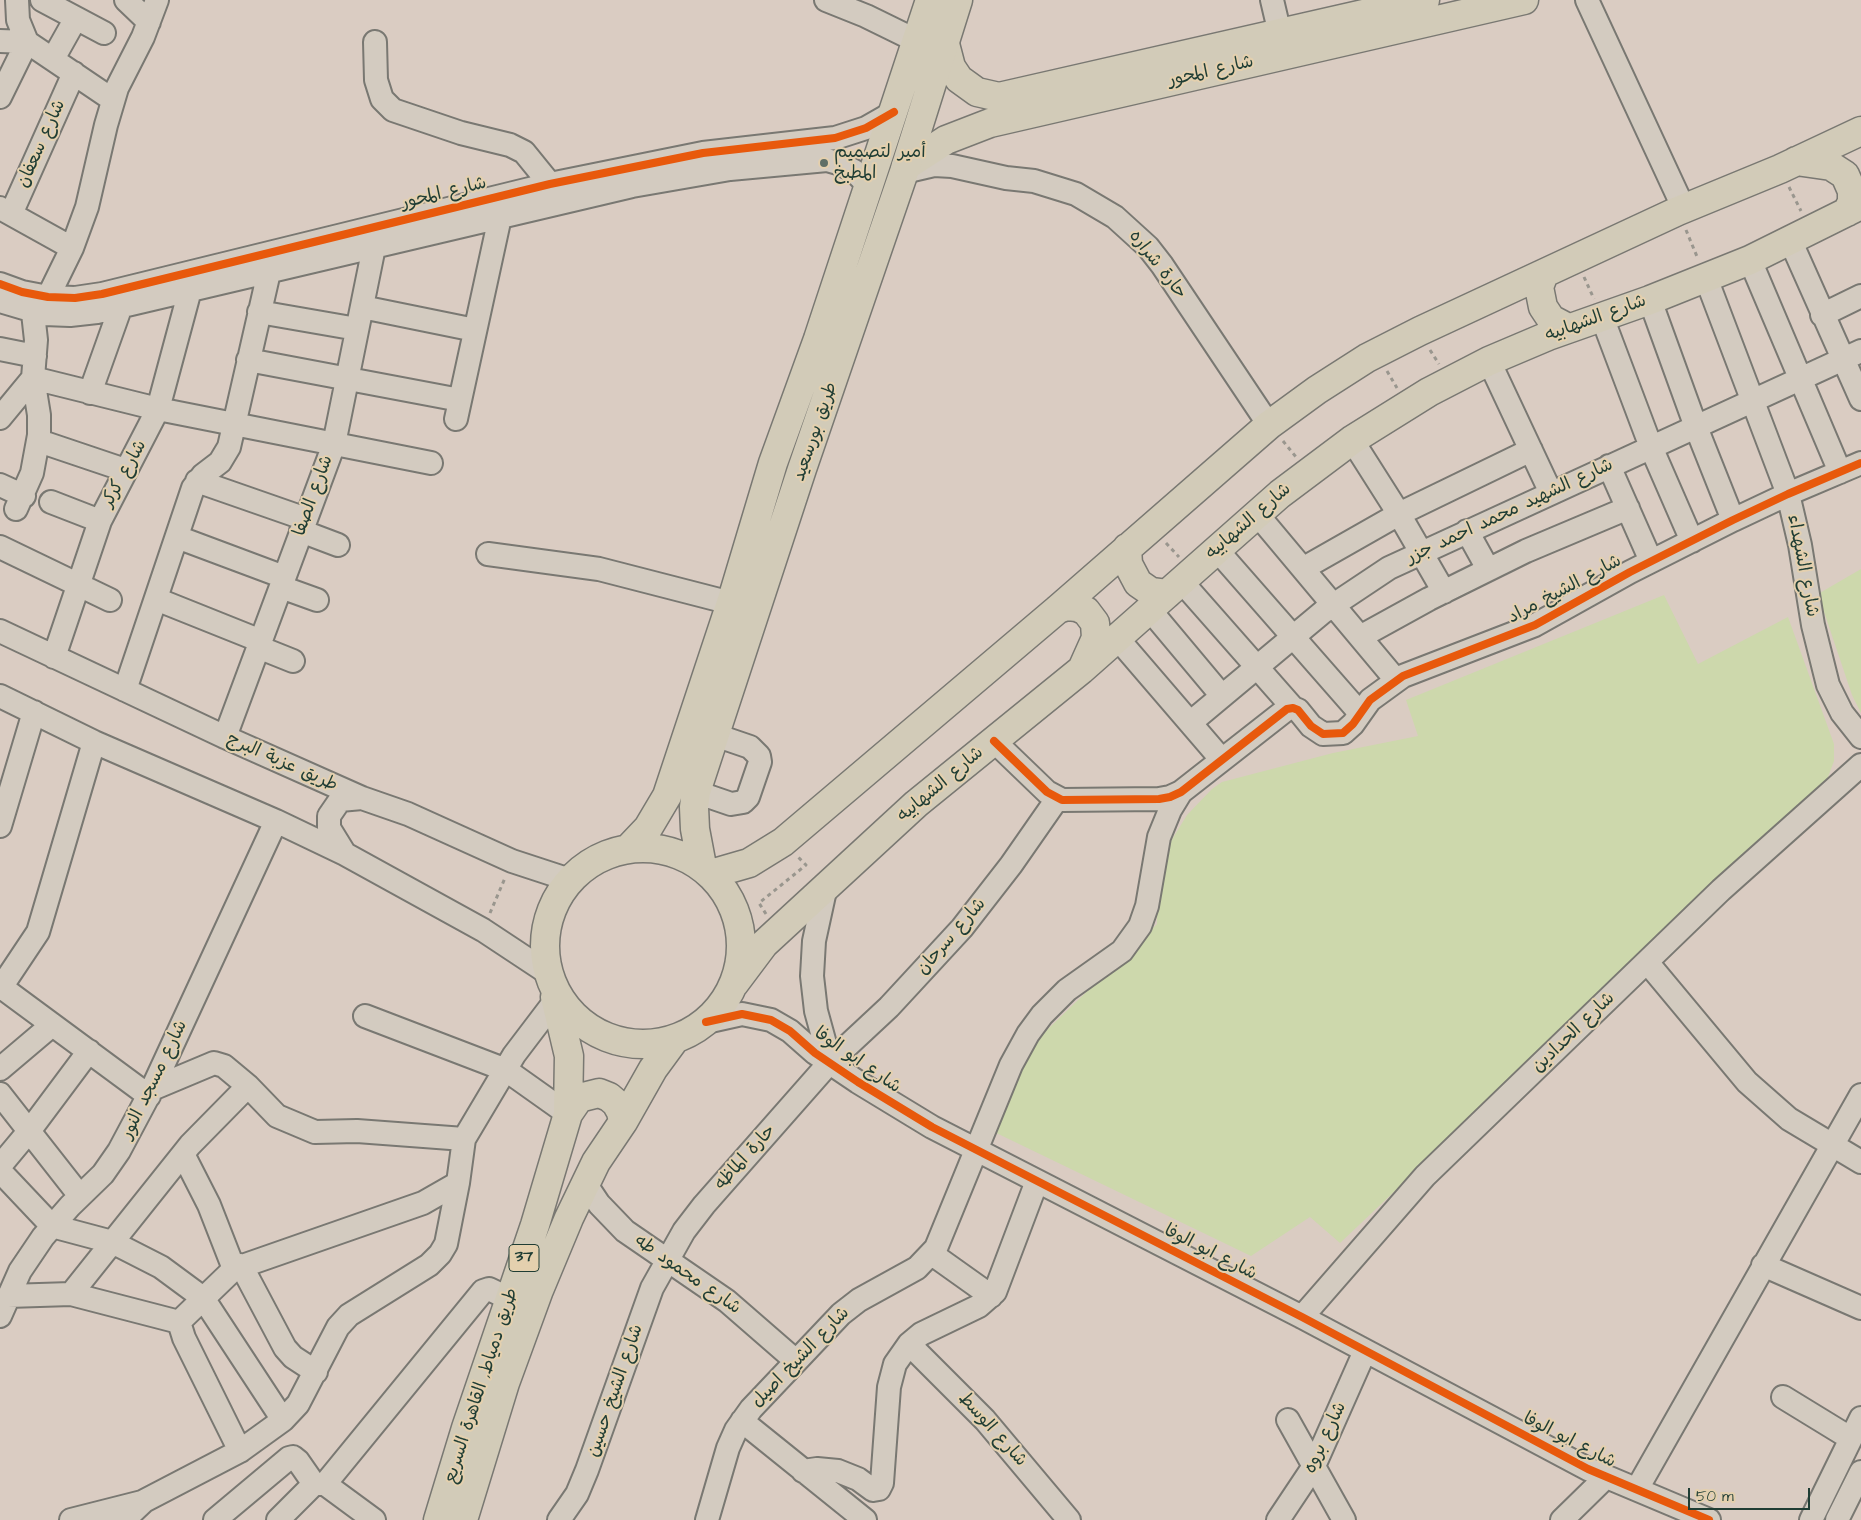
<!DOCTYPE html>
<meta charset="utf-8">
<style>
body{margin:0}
#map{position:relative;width:1861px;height:1520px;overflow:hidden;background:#daccc2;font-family:"Architects Daughter",sans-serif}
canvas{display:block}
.scale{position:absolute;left:1688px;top:1488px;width:122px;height:22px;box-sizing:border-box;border:2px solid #1f3d34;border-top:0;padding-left:6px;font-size:15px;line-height:18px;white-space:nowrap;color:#1f3d34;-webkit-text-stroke:4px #e4d0ae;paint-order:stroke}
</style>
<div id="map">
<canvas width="1861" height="1520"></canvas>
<div class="scale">50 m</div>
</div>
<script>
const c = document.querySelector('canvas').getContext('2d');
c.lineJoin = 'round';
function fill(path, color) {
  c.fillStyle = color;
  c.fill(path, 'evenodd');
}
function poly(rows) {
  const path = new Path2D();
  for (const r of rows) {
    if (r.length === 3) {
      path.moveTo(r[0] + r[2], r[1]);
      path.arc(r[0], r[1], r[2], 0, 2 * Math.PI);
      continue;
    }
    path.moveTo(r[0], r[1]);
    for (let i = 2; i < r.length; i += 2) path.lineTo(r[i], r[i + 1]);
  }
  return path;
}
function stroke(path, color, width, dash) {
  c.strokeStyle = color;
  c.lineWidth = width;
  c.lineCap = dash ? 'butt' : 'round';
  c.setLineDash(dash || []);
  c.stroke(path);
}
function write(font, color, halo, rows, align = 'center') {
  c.font = font + ' "Architects Daughter","Playpen Sans Arabic",sans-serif';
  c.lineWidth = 4;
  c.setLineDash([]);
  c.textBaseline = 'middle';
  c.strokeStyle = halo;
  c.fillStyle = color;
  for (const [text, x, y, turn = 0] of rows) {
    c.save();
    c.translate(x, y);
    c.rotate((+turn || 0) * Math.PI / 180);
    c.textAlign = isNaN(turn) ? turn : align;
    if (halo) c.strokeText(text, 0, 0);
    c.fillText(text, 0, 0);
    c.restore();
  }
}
fill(poly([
 [1861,569,1861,713,1852,695,1818,594],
 [1664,595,1698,664,1788,617,1834,744,1834,761,1828,777,1824,785,1340,1243,1310,1217,1251,1256,988,1129,1023,1053,1157,924,1156,892,1168,846,1187,815,1212,789,1222,782,1333,753,1418,736,1406,700]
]), '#cdd8ac');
const minor = poly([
 [42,0,104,33],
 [126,0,149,22],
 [826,0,866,16,917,41],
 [1272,0,1280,34],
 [1587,0,1684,209],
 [0,41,27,42,113,100],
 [375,42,376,80,382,99,393,110,461,133,510,145,524,152,550,184],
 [53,59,76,18],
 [0,97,27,42,18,20,17,0],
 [904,172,934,165,952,166,1006,178,1034,181,1076,194,1115,217,1148,247,1162,265,1269,425],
 [0,208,72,248],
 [11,214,74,73],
 [1791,242,1861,399],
 [1750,260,1840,472],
 [1706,278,1788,494,1800,545,1813,625,1828,685,1842,713,1861,737],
 [0,284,22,292,48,297,75,298,102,294,550,184,703,153,835,138,866,128,894,112],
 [48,297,72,248,87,207,106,125,117,88,143,37,157,0],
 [1650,300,1696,427,1733,520],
 [0,301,44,314,70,315,97,312,632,186,730,169,827,160,841,164,854,171,869,186],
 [362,307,475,330],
 [259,312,357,329],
 [1822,315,1861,296],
 [1602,317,1651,447,1692,541],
 [0,349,35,356],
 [248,360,460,400],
 [1489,361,1551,493],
 [90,393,121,306],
 [0,418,33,378,158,409,431,463],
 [456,419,500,217],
 [1352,440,1399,514,1444,592],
 [39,441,125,470],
 [1609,466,1651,561],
 [197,481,306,519],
 [0,485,24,496],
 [51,502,100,521],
 [16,509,32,473,39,435,39,415,33,378,36,340,33,313],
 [1257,514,1396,680],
 [301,531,338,545],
 [1467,531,1488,569],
 [177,537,284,577],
 [0,547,110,600],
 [1217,550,1359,712],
 [488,554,599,569,731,603],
 [1304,568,1399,514,1531,450],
 [1182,582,1293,708],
 [281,587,317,600],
 [156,599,261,641],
 [1150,610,1222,696],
 [0,631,225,737,362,798,408,814,512,861,570,880],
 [1360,637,1429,599,1526,551,1628,508],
 [1118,639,1222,760],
 [258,647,293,661],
 [54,657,100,521,158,409,190,290],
 [125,690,193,488,203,475,220,462,229,447,269,272],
 [0,696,94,742,276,821,345,854,483,930,548,973],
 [1190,723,1323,612,1389,568,1861,351],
 [225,737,334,444,374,247],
 [994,741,1047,792,1062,800,1159,799,1170,797,1181,792,1287,709,1293,708,1298,710,1311,726,1323,734,1343,733,1353,724,1370,700,1403,676,1535,625,1630,572,1733,520,1788,494,1861,463],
 [696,792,731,804,743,802,748,797,760,762,759,756,750,747,715,735],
 [0,826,34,712],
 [345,854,329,828,329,816,340,800,362,798],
 [826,886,814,941,812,976,816,1011,830,1062],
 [1647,962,1747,1082,1789,1119,1861,1162],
 [0,986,149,1096],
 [0,989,38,932,94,742],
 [365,1016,506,1070,568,1114],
 [706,1022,742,1014,771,1020,790,1031,815,1053,858,1082,932,1127,1302,1317,1588,1469,1709,1520],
 [0,1069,52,1025],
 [248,1086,277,1116,315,1132,357,1131,464,1139],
 [0,1094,80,1196],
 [0,1166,30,1130,89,1051],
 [0,1171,52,1226,112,1242,161,1267,203,1298,283,1420],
 [585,1183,599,1204,625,1231,727,1301,796,1361],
 [932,1254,991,1296],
 [241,1265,285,1348,293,1357,316,1372],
 [1763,1265,1861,1308],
 [234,1269,423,1203,458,1183],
 [71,1294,190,1145,248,1086,224,1066,214,1063,152,1089],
 [8,1296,71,1294,179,1322,184,1338,240,1451],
 [0,1316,20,1271,43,1237,70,1206,103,1174,119,1151,152,1089,276,821],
 [1302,1317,1425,1176,1721,890,1861,765],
 [179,1322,234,1269,209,1205,183,1154],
 [909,1344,985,1420,1069,1520],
 [1783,1397,1850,1438],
 [1288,1420,1344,1520],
 [742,1421,865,1520],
 [803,1471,817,1469,838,1471,858,1479,873,1490,879,1489,882,1483,889,1387,895,1364,909,1344,921,1334,979,1306,995,1292,1037,1181],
 [325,1484,374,1520],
 [1637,1489,1861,1095],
 [71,1520,142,1502],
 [124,1520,144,1501,240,1451,283,1420,298,1404,338,1327,349,1315,429,1265,440,1254,446,1244,458,1183,464,1139,514,1055,555,1001],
 [215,1520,289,1458,293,1457,298,1461,314,1484],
 [278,1520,314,1484,325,1484,483,1291,489,1289,510,1299],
 [559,1520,577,1494,587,1470,652,1288,684,1231,704,1205,830,1062,889,1007,962,928,1011,865,1057,799],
 [707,1520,728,1448,736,1430,751,1409,841,1314,859,1300,917,1268,936,1248,1011,1065,1028,1034,1042,1015,1067,990,1122,951,1140,926,1147,906,1159,837,1170,810,1181,792],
 [1278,1520,1314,1466,1365,1351],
 [1562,1520,1606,1477],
 [1811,1520,1861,1418],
 [1837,1520,1861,1472]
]);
const major = poly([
 [945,44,951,67,959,79,977,92,999,97,1425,0],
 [906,166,946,140,990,123,1524,0]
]);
const highway = poly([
 [1796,161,1831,166,1845,175,1852,191,1852,202,1847,212],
 [1544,274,1539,287,1543,307,1551,319,1568,328],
 [1127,548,1128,564,1138,583,1151,592,1167,594],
 [1058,609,1067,606,1077,607,1086,611,1095,623,1096,638,1083,667],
 [643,946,98],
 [629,848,648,828,667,796,731,603,773,463,818,339,930,0],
 [702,866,695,829,694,807,696,792,802,469,904,172,958,0],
 [711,874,749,863,783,842,1058,609,1269,425,1317,390,1367,358,1420,331,1678,211,1780,169,1861,131],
 [734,984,764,944,916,804,1081,670,1280,494,1352,440,1429,392,1489,361,1548,336,1650,300,1750,260,1861,205],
 [568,1114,579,1098,599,1093,609,1097,616,1103,621,1112,623,1122],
 [438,1520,466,1428,535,1225,568,1114,569,1056,555,997],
 [463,1520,505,1383,539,1290,569,1218,596,1162,623,1122,653,1069,675,1039]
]);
stroke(minor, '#797872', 26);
stroke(major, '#797872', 31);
stroke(highway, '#797872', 31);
stroke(poly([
 [1789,187,1801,211],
 [1686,230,1698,259],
 [1584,277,1594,299],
 [1430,350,1439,364],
 [1387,371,1397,388],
 [1283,441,1296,457],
 [1166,543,1179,557],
 [490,913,505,878],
 [766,914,759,903,806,865,797,856]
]), '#99968e', 3, [4, 4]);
stroke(minor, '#d3cbc0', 22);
stroke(major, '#d2cbb8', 28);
stroke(highway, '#d2cbb8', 28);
stroke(poly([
 [0,284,22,292,48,297,75,298,102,294,550,184,703,153,835,138,866,128,894,112],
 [994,741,1047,792,1062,800,1159,799,1170,797,1181,792,1287,709,1293,708,1298,710,1311,726,1323,734,1343,733,1353,724,1370,700,1403,676,1535,625,1630,572,1733,520,1788,494,1861,463],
 [706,1022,742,1014,771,1020,790,1031,815,1053,858,1082,932,1127,1302,1317,1588,1469,1709,1520]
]), '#e8590c', 8);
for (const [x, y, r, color] of [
 [824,163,5,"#606f66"]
]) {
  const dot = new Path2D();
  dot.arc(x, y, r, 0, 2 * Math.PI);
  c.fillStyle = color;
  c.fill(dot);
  stroke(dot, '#e4d0ae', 2);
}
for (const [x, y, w] of [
 [524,1258,30]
]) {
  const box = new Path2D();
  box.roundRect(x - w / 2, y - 13.5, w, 27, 4);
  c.fillStyle = '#e4d0ae';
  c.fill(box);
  stroke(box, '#1f3d34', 1);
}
write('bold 16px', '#1f3d34', null, [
 ["37",524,1258]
]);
write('18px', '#1f3d34', '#e4d0ae', [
 ["شارع المحور",1211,72,-13],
 ["شارع سعفان",42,144,-66],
 ["شارع المحور",444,194,-14],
 ["حارة شراره",1157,265,52],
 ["شارع الشهابيه",1596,319,-20],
 ["طريق بورسعيد",816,432,-71],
 ["شارع كركر",125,474,-61],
 ["شارع الصفا",314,496,-70],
 ["شارع الشهيد محمد احمد جزر",1510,512,-25],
 ["شارع الشهابيه",1249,522,-41],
 ["شارع الشهداء",1802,566,79],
 ["شارع الشيخ مراد",1565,590,-28],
 ["طريق عزبة البرج",282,763,24],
 ["شارع الشهابيه",941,785,-40],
 ["شارع سرحان",952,937,-49],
 ["شارع الحدادين",1574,1033,-44],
 ["شارع ابو الوفا",857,1061,35],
 ["شارع مسجد النور",155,1080,-64],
 ["حارة الماظه",746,1158,-48],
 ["شارع ابو الوفا",1210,1253,27],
 ["شارع محمود طه",687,1275,35],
 ["شارع الشيخ اصيل",801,1358,-46],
 ["طريق دمياط, القاهرة السريع",482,1386,-72],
 ["شارع الشيخ حسين",616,1391,-71],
 ["شارع الوسط",992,1430,48],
 ["شارع بروه",1326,1438,-65],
 ["شارع ابو الوفا",1569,1441,27]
]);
write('18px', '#1f3d34', '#e4d0ae', [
 ["أمير لتصميم",834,153],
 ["المطبخ",834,174]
], 'left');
</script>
